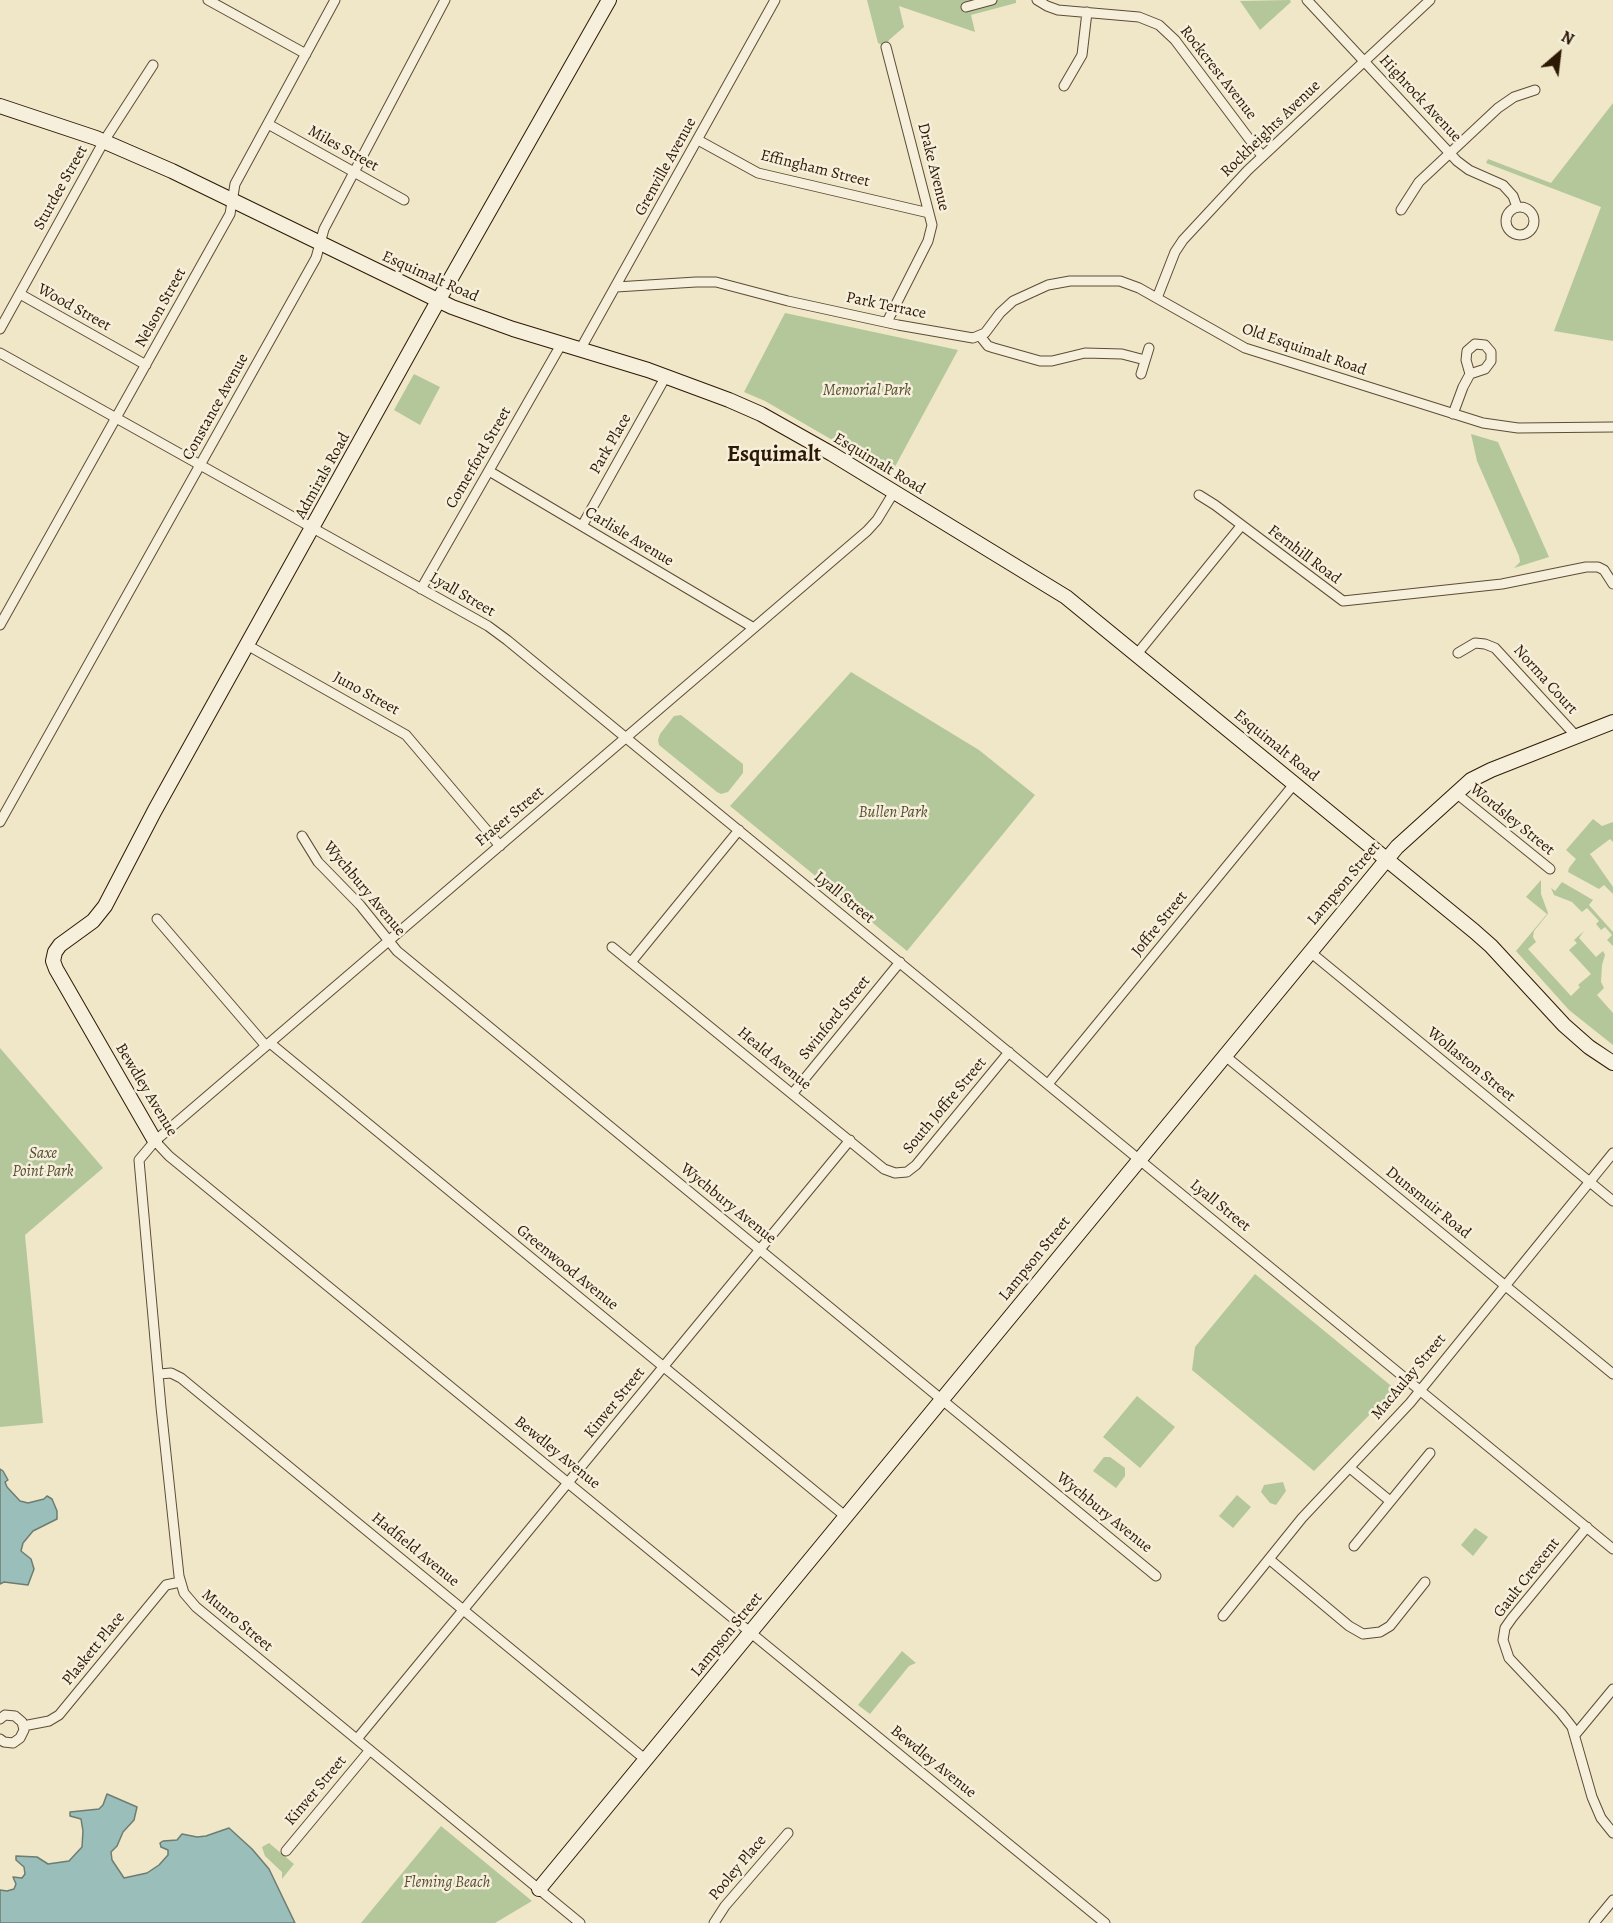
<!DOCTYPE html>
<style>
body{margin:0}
#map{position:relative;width:1613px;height:1923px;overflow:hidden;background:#efe7c8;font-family:Alegreya,serif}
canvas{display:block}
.north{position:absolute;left:1529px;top:24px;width:60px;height:60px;-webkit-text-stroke:4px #f5efdb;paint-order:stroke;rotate:28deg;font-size:16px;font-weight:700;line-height:24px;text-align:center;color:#2d1804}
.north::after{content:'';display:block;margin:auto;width:21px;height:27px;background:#2d1804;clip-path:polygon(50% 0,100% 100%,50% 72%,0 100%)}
</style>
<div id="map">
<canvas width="1613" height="1923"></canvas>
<div class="north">N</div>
</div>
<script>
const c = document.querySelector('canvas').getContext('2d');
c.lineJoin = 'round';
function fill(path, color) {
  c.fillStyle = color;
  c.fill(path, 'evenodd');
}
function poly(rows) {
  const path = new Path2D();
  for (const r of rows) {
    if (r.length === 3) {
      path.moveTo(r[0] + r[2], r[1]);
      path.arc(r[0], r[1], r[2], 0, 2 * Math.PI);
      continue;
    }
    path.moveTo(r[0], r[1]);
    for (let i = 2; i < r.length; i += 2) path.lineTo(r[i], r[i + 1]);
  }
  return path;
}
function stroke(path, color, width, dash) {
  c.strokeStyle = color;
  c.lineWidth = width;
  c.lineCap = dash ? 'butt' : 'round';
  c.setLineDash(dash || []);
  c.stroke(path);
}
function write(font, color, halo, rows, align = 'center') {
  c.font = font + ' Alegreya,serif';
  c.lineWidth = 5;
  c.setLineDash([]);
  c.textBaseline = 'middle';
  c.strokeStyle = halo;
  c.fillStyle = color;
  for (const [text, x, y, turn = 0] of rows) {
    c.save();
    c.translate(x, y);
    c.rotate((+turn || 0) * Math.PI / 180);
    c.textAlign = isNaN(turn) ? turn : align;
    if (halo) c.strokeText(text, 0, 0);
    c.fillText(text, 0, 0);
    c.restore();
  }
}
fill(poly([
 [867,0,1016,0,1016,3,971,15,975,32,899,6,904,27,889,40,886,47,878,43],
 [1290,0,1291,2,1260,30,1240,1],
 [1613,103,1613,341,1554,331,1601,207,1486,163,1488,159,1551,183],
 [785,313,958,350,891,474,765,401,744,392],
 [414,374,440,387,420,425,394,410],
 [1471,434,1498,442,1549,557,1514,568,1520,562,1519,556,1477,461],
 [851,672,979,750,1035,795,907,951,730,806],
 [681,715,743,764,743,773,728,792,721,794,717,792,659,745,658,740,660,734,674,716],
 [1593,819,1602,826,1613,822,1613,842,1610,839,1590,854,1613,887,1613,894,1604,885,1599,889,1568,872,1569,868,1576,859,1566,850],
 [1541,880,1541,894,1548,913,1547,915,1534,931,1533,937,1536,942,1528,949,1571,996,1580,987,1578,985,1591,974,1569,950,1577,943,1574,940,1584,931,1579,938,1596,957,1603,951,1605,955,1602,965,1601,982,1604,988,1597,995,1613,1013,1613,1045,1569,1010,1516,951,1547,914,1526,897],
 [1562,882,1593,900,1589,905,1613,932,1613,946,1607,940,1612,935,1605,927,1601,930,1596,924,1599,921,1587,908,1582,912,1572,902,1554,895,1551,888,1555,891],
 [0,1048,103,1168,25,1235,43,1423,0,1427],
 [1255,1274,1395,1389,1314,1471,1192,1370,1195,1347],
 [1137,1396,1175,1427,1140,1468,1103,1437],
 [1104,1457,1110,1457,1125,1468,1125,1476,1116,1488,1093,1471],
 [1283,1482,1286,1491,1276,1505,1270,1503,1261,1492,1264,1485],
 [1237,1495,1251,1507,1233,1528,1219,1516],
 [1475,1528,1488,1537,1473,1556,1461,1545],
 [902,1651,916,1663,909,1666,870,1714,858,1705],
 [441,1826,532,1901,495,1923,361,1923],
 [269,1843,294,1864,282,1879,282,1872,265,1856,262,1847]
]), '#b4c79a');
const water = poly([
 [0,1469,3,1471,8,1480,5,1482,7,1487,20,1501,28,1503,44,1499,47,1496,52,1499,57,1511,57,1519,33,1531,23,1543,21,1551,31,1559,34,1569,28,1585,4,1582,0,1584,0,1469],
 [107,1794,137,1807,134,1820,123,1832,117,1846,111,1852,112,1860,124,1878,147,1873,159,1865,168,1855,168,1850,161,1847,160,1843,163,1841,177,1840,182,1834,197,1837,206,1836,229,1828,252,1849,269,1869,295,1923,0,1923,0,1890,7,1891,14,1889,16,1884,13,1877,22,1878,25,1874,24,1867,16,1860,16,1856,37,1857,48,1864,69,1861,82,1847,83,1831,81,1819,70,1816,70,1812,99,1809,103,1805,107,1794]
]);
fill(water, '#9abfba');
stroke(water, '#6e7c71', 1.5);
const street = poly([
 [208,0,306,54],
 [1037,0,1047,6,1058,10,1139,17,1159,25,1175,40,1262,156],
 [1307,0,1457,161,1469,170,1503,185,1513,196,1517,207],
 [966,7,992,0],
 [886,47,932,225,928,241,887,322],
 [1064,86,1082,55,1087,12],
 [268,124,404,200],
 [698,140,758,173,929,213],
 [1520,221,14],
 [1401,210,1419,182,1498,108,1514,97,1535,90],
 [616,287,696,282,716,282,788,301,898,325,973,338,985,333,1000,313,1013,301,1048,285,1070,281,1120,281,1139,288,1245,348,1483,423,1518,428,1613,427],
 [20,294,146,365],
 [1157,298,1175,252,1183,240,1248,170,1430,0],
 [0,329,104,141,153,65],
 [980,336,988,346,994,348,1040,361,1052,361,1085,353,1122,354,1145,360],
 [581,348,775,0],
 [0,353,488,626,507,640,1613,1549],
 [1141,374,1149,348],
 [1453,414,1463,387,1470,374,1485,369,1491,361,1491,352,1485,345,1475,344,1467,351,1466,360,1470,374],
 [489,471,754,628],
 [1199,495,1215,505,1343,601,1502,584,1586,567,1598,567,1604,570,1613,584],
 [582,526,666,376],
 [421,589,562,343],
 [0,625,230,214,235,184,335,0],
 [247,645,406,735,500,846],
 [1458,653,1475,643,1485,644,1495,648,1576,736],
 [1137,654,1241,526],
 [1456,793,1550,869],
 [0,822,316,258,324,229,445,0],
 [302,836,318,862,360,905,397,951,1156,1576],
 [157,919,266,1046],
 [612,947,884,1169,895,1173,907,1172,916,1165,1009,1052],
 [1309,951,1613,1201],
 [632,961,739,830],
 [270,1043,845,1516],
 [1224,1055,1613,1374],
 [1048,1084,1295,783],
 [793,1093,900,962],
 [155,1141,169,1156,1105,1923],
 [160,1374,171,1373,181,1378,646,1760],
 [1350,1468,1390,1501],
 [1587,1527,1512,1618,1505,1628,1503,1640,1509,1658,1561,1713,1572,1727,1592,1797,1601,1818,1613,1833],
 [1354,1546,1430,1453],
 [1269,1559,1349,1626,1363,1634,1380,1632,1390,1626,1425,1582],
 [1223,1616,1302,1518,1410,1403,1613,1153],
 [0,1719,5,1715,15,1716,22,1722,24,1730,20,1738,13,1743,4,1742,0,1739],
 [23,1726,49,1721,59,1715,166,1585,180,1582],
 [1575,1735,1613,1689],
 [357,1739,850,1140],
 [286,1851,370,1750],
 [580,1923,196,1607,184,1593,179,1576,161,1407,139,1160,155,1141,867,531,877,520,894,492],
 [714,1923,725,1906,788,1833],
 [1594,1923,1613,1900]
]);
const secondary = poly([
 [0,106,96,138,172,171,452,307,513,329,648,370,729,400,761,414,832,454,1066,597,1474,931,1491,946,1564,1025,1589,1047,1613,1063],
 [155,1141,56,969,53,961,55,952,60,945,93,921,105,906,155,810,438,301,609,0],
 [539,1889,1397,847,1471,780,1491,770,1613,722]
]);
stroke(street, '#5e4c35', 11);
stroke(secondary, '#2d1804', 16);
stroke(street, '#f5efdb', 9);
stroke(secondary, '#f5efdb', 14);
write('16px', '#2d1804', '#f5efdb', [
 ["Rockcrest Avenue",1218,73,52],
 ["Highrock Avenue",1420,99,47],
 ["Rockheights Avenue",1271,129,-44],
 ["Miles Street",343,149,29],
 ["Grenville Avenue",666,167,-61],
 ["Drake Avenue",933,167,76],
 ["Effingham Street",815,169,14],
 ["Sturdee Street",61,188,-61],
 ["Esquimalt Road",430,277,24],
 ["Park Terrace",886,306,12],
 ["Wood Street",74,308,29],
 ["Nelson Street",161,308,-61],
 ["Old Esquimalt Road",1304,350,19],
 ["Constance Avenue",216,407,-61],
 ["Park Place",611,444,-60],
 ["Comerford Street",479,458,-60],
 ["Esquimalt Road",879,464,31],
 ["Admirals Road",323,476,-61],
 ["Carlisle Avenue",629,537,31],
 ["Fernhill Road",1304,555,37],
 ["Lyall Street",462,595,30],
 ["Norma Court",1545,680,48],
 ["Juno Street",366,694,29],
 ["Esquimalt Road",1276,746,39],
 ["Fraser Street",510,817,-40],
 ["Wordsley Street",1512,820,39],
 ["Lampson Street",1344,884,-50],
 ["Wychbury Avenue",364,889,50],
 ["Lyall Street",844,898,39],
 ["Joffre Street",1160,924,-51],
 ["Swinford Street",835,1018,-51],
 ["Heald Avenue",774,1059,39],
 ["Wollaston Street",1471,1065,39],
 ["Bewdley Avenue",146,1090,59],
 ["South Joffre Street",945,1106,-50],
 ["Dunsmuir Road",1428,1203,39],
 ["Wychbury Avenue",728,1204,39],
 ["Lyall Street",1220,1206,39],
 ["Lampson Street",1035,1259,-51],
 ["Greenwood Avenue",567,1268,39],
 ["MacAulay Street",1409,1377,-50],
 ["Kinver Street",615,1403,-51],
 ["Bewdley Avenue",557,1453,39],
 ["Wychbury Avenue",1104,1513,39],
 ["Hadfield Avenue",415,1550,39],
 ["Gault Crescent",1527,1578,-52],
 ["Munro Street",237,1621,40],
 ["Lampson Street",727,1635,-51],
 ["Plaskett Place",94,1649,-51],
 ["Bewdley Avenue",933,1762,39],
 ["Kinver Street",316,1791,-50],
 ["Pooley Place",738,1868,-50]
]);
write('italic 16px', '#564d31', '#f5efdb', [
 ["Memorial Park",867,391],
 ["Bullen Park",893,813],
 ["Saxe",43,1154],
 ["Point Park",43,1172],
 ["Fleming Beach",447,1883]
]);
write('bold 22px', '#2d1804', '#f5efdb', [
 ["Esquimalt",774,456]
]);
</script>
